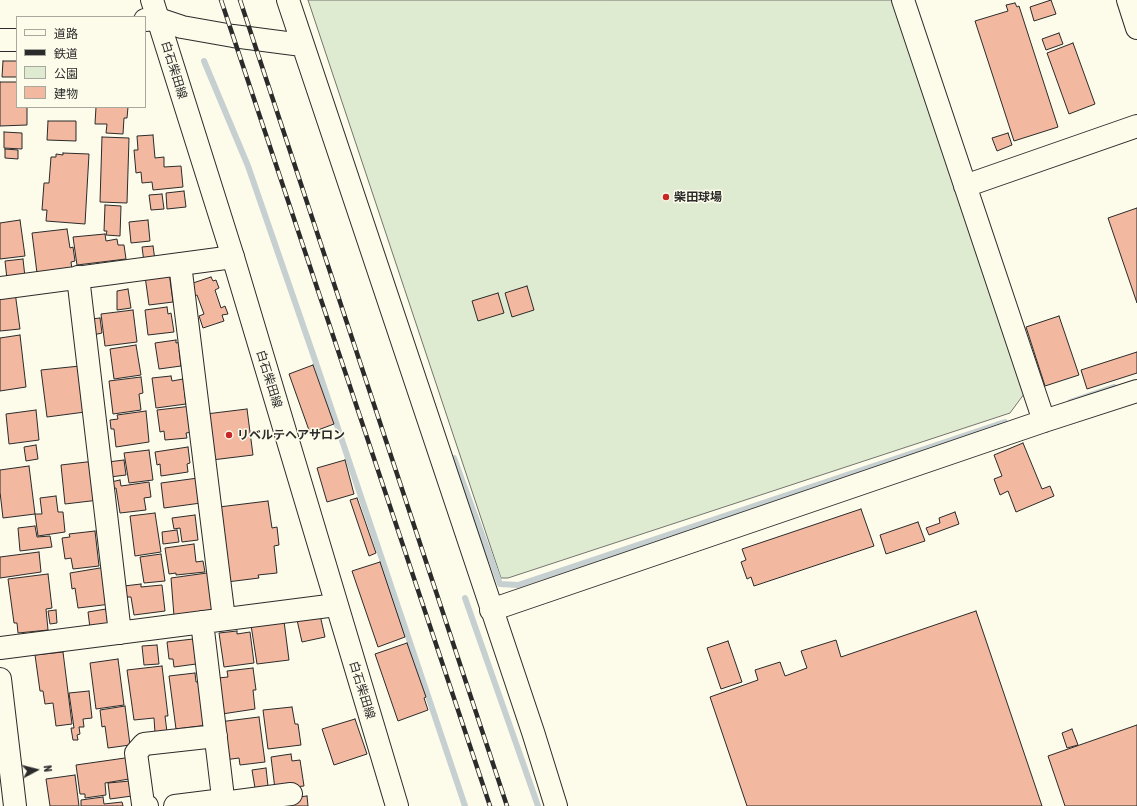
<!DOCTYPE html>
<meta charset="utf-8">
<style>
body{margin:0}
#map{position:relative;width:1137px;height:806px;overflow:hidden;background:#fdfbea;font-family:"Asap Condensed","Noto Sans JP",sans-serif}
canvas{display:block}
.legend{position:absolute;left:16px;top:16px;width:130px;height:92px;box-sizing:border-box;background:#fdfbea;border:1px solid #a9a89e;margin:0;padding:5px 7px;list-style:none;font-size:12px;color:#2b2b2b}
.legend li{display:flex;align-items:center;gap:8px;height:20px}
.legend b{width:20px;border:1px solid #a9a89e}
.north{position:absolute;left:16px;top:750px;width:40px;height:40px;-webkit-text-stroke:3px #fdfbea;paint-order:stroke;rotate:83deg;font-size:11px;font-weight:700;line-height:16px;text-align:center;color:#2b2b2b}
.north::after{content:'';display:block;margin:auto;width:14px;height:18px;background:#2b2b2b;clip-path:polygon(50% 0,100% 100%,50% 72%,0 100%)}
</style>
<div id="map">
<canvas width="1137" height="806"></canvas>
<ul class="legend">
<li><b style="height:5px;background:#fdfbea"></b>道路</li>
<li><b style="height:5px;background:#2b2b2b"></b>鉄道</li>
<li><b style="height:11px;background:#deebd1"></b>公園</li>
<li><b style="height:11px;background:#f2b8a0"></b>建物</li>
</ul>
<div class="north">N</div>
</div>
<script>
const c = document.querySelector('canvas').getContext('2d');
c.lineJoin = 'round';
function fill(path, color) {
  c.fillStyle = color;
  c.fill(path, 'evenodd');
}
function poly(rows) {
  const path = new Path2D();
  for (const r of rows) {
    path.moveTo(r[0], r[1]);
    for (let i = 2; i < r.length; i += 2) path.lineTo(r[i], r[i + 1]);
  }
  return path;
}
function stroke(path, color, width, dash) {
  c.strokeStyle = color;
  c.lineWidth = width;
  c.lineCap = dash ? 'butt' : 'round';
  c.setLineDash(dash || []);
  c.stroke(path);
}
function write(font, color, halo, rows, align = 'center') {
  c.font = font + ' "Asap Condensed","Noto Sans JP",sans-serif';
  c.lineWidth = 3;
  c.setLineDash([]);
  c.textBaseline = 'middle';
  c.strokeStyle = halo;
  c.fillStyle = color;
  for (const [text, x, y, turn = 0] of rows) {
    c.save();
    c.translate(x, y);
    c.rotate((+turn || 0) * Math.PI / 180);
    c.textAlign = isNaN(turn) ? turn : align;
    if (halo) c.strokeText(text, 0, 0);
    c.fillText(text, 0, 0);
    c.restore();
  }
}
const green = poly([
 [308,0,894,0,1024,394,1010,413,508,578,501,578,308,0]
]);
fill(green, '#deebd1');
stroke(green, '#74746e', 1);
stroke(poly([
 [204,61,248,166,315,360,465,806],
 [1070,402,1114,387],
 [454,458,500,584,518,585,1005,422],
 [465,598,538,806]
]), '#c7d0d0', 6);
const building = poly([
 [1051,0,1056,14,1034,21,1030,7,1051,0],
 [1015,3,1017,7,1019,6,1058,127,1014,141,975,21,1008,11,1006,5,1015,3],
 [1059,33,1063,44,1046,50,1042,39,1059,33],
 [1073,43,1095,104,1069,114,1047,53,1073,43],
 [3,61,17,61,17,77,2,77,3,61],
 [0,82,17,82,17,107,27,107,27,125,0,126,0,82],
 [96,107,128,107,127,118,124,118,123,134,106,133,107,124,95,124,96,107],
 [48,121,76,121,76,141,47,140,48,121],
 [4,132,22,133,22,149,4,148,4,132],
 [1008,133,1012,145,997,151,992,138,1008,133],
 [153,135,155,158,164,157,164,167,181,166,183,187,153,190,152,182,142,183,141,172,136,173,134,150,138,150,137,136,153,135],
 [102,137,129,138,127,203,100,202,102,137],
 [5,149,18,150,18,159,5,158,5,149],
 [63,153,89,154,85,224,46,221,47,210,42,210,44,183,49,183,51,157,56,157,56,154,63,155,63,153],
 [184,191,186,207,167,209,166,193,184,191],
 [162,194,164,209,151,210,149,195,162,194],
 [105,205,121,206,120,236,106,235,107,231,104,231,105,205],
 [1137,208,1137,303,1108,218,1137,208],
 [20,220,25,256,0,259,0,223,20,220],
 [148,220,150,241,131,243,129,222,148,220],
 [67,229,70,248,73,247,75,261,71,262,72,269,37,273,32,233,67,229],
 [105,234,106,241,117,239,118,245,124,245,126,259,77,265,73,237,105,234],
 [153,246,155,260,144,262,142,247,153,246],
 [23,259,25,277,7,279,5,261,23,259],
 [169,272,173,302,149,305,145,276,169,272],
 [211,277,213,281,216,280,219,288,215,290,221,308,225,306,228,314,222,315,224,321,203,328,199,316,204,314,197,295,194,296,190,284,211,277],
 [527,286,534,310,512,317,505,293,527,286],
 [128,289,131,308,117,310,117,291,128,289],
 [15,292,20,329,0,331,0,294,15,292],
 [498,293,504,313,478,321,472,301,498,293],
 [167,307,168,314,171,313,174,332,148,335,145,310,167,307],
 [133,310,137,342,105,346,101,314,133,310],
 [1059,316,1079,375,1045,386,1026,327,1059,316],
 [100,318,102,333,93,335,91,319,100,318],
 [20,335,26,387,0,391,0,338,20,335],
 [176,340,176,343,182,342,183,350,179,350,181,366,159,369,155,343,176,340],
 [136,345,141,375,114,379,110,349,136,345],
 [1137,352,1137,373,1087,389,1081,370,1137,352],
 [313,365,334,424,310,433,289,374,313,365],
 [80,366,85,412,47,417,41,370,80,366],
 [171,376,172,381,183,379,186,404,156,408,152,378,171,376],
 [141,377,143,393,139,394,141,410,113,414,109,381,141,377],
 [192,406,193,432,186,433,187,438,165,440,164,431,160,432,157,410,192,406],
 [247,409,253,455,212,460,206,414,247,409],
 [36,410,39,440,9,444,6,414,36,410],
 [146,411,149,442,116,447,114,429,111,429,110,420,118,419,117,415,146,411],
 [1023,443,1042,489,1050,486,1054,496,1016,512,1008,491,1000,495,994,479,1002,476,994,455,1023,443],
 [36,445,38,459,26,461,24,447,36,445],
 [188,447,190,463,187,464,188,472,161,476,160,464,157,465,155,452,188,447],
 [149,450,153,480,129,483,124,453,149,450],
 [124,460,126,475,110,477,108,462,124,460],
 [345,460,354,494,327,502,317,468,345,460],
 [95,461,99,500,65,504,61,465,95,461],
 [29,466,35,514,3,518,0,492,0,470,29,466],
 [198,478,201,503,164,508,161,483,198,478],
 [120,480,121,486,149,482,151,497,144,498,146,510,120,513,116,488,112,489,111,482,120,480],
 [56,496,58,512,63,512,65,532,38,536,35,514,42,514,40,498,56,496],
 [357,498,376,553,369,556,350,500,357,498],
 [268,501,272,528,277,527,279,545,274,546,277,573,258,575,259,578,227,582,219,507,268,501],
 [861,509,874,546,754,586,751,577,747,579,741,562,746,560,742,549,861,509],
 [955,512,959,524,929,535,926,528,940,523,939,518,955,512],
 [155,513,161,552,135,556,130,516,155,513],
 [195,515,198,540,182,542,180,528,174,529,172,518,195,515],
 [918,522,925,541,886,554,880,535,918,522],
 [35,526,37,537,50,536,52,547,20,551,18,528,35,526],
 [177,530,179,542,163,544,162,532,177,530],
 [95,531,99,566,73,569,71,558,65,559,62,538,70,537,69,534,95,531],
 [194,544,196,562,203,561,205,572,176,575,176,573,169,574,165,548,194,544],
 [39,552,41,572,0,578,0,557,39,552],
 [161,554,165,581,144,583,140,557,161,554],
 [380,562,405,637,378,647,352,571,380,562],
 [106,567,111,604,78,608,75,588,72,589,70,573,106,567],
 [214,572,219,610,174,616,171,578,214,572],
 [48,574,52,608,46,609,48,630,18,633,17,623,14,623,8,579,48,574],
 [141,584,141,587,162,585,165,611,134,615,131,597,126,597,124,586,141,584],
 [106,609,108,626,90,628,88,612,106,609],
 [56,610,57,623,50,624,48,611,56,610],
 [976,611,1042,806,747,806,710,697,758,680,755,670,780,662,785,676,807,668,801,651,836,640,841,657,976,611],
 [320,615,325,637,302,642,297,620,320,615],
 [284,621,289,660,257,664,251,625,284,621],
 [237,631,237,634,250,632,254,663,224,667,219,633,237,631],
 [193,639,196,664,174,667,173,659,169,659,167,642,193,639],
 [728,641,742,682,721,689,707,648,728,641],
 [407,643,426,697,424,698,428,710,398,721,375,654,407,643],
 [157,645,159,664,144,665,142,646,157,645],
 [63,652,72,724,56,726,53,703,45,704,43,691,40,691,35,655,63,652],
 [118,659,124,705,96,709,90,663,118,659],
 [162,666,168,716,165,716,167,732,155,733,154,718,134,720,127,670,162,666],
 [253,668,256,690,253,690,255,709,222,714,218,678,228,677,227,671,253,668],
 [195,673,196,682,202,682,208,725,176,729,169,676,195,673],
 [89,691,92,718,83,719,84,727,79,727,80,734,77,735,78,740,73,740,71,728,74,728,69,693,89,691],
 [125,706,130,745,108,748,105,726,102,727,100,710,125,706],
 [292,707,295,724,298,724,301,745,268,749,263,710,292,707],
 [259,717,265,762,240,765,239,758,224,760,219,722,259,717],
 [355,719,367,754,334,765,322,729,355,719],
 [1137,725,1137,806,1065,806,1048,756,1137,725],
 [1072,729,1078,745,1067,748,1062,733,1072,729],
 [291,754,292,761,300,760,304,786,275,789,271,757,291,754],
 [132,757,135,778,105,783,106,795,85,798,85,794,80,794,76,765,132,757],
 [266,768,268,786,255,788,252,770,266,768],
 [75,775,79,806,50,806,46,779,75,775],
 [130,781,132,796,110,799,108,783,130,781],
 [307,796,308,806,290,806,289,798,307,796],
 [103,797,104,804,122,802,123,806,81,806,81,800,103,797]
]);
fill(building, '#f2b8a0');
stroke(building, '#2b2b2b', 1);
const minor = poly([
 [288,0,533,732,556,806],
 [903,0,1044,421],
 [1128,0,1137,28],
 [145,20,158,19,182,27,233,36,302,45],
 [0,40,17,40],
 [965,186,1137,126],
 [180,264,224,619],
 [78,277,120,633],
 [0,288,233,257],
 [491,610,1044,421,1137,391],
 [202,622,224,806],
 [0,648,336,605],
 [0,679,15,806],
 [223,803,291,794],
 [147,806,143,804,136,753,144,744,216,736],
 [175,806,223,800]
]);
const major = poly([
 [152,0,233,257,397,806]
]);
stroke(minor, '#2b2b2b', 24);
stroke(major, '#2b2b2b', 24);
stroke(minor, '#fdfbea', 22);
stroke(major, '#fdfbea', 22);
const rail = poly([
 [221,0,490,806],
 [240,0,507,806]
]);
stroke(rail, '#2b2b2b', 4.5);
stroke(rail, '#fdfbea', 3, [9]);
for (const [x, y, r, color] of [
 [666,197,4,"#c62828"],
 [229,435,4,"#c62828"]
]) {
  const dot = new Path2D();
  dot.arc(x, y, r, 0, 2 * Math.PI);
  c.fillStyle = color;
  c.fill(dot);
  stroke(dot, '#fdfbea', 1.5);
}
write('12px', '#2b2b2b', '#fdfbea', [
 ["白石柴田線",174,70,73],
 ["白石柴田線",269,379,73],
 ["白石柴田線",362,690,73]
]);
write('bold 12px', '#2b2b2b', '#fdfbea', [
 ["柴田球場",674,197],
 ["リベルテヘアサロン",237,435]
], 'left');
</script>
